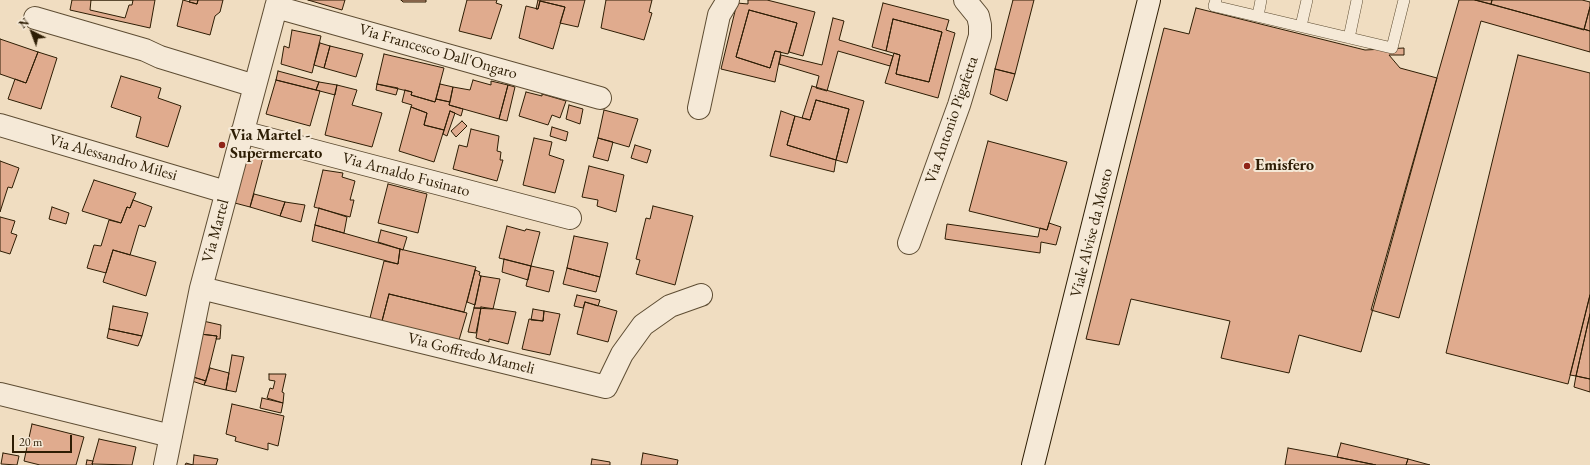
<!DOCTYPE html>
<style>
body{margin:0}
#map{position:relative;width:1590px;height:465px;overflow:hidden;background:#f0ddc1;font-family:"EB Garamond",serif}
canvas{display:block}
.north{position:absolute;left:12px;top:12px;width:40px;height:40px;-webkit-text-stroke:3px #f5e9d7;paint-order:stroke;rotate:318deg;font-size:11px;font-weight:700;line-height:16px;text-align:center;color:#2d1d04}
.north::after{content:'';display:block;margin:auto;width:14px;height:18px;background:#2d1d04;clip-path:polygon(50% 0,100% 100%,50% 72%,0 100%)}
.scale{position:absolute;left:12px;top:435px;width:60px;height:18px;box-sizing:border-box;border:2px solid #2d1d04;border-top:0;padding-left:5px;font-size:12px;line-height:14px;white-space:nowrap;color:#2d1d04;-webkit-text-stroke:3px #f5e9d7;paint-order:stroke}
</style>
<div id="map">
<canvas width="1590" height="465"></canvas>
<div class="north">N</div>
<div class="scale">20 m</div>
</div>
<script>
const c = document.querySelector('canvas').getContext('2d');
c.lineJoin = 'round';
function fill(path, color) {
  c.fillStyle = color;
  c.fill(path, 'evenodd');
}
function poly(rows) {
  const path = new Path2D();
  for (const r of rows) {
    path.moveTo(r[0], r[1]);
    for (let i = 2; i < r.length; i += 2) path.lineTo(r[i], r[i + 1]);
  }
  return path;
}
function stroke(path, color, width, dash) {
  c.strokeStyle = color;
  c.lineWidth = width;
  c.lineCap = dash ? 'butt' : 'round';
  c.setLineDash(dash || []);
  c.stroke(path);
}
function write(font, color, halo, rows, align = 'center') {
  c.font = font + ' "EB Garamond",serif';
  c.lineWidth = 4;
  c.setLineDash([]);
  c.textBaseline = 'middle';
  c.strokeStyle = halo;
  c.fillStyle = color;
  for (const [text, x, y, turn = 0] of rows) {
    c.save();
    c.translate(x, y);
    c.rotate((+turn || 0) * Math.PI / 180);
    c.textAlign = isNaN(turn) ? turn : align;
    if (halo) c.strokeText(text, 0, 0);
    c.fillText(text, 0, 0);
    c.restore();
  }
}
const building = poly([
 [72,0,155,0,150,28,70,10,72,0],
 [91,0,133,0,132,5,129,5,125,18,90,10,91,0],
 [183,0,197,4,198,0,223,0,220,12,215,16,210,35,177,26,183,0],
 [190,0,198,0,197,4,189,2,190,0],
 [308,0,345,0,342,10,308,0],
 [401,0,426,0,426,2,403,2,401,0],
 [467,0,497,0,496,3,502,5,491,39,459,31,467,0],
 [538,0,585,0,578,27,560,23,565,7,540,1,538,9,536,9,538,0],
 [606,0,652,0,649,12,652,13,644,40,601,28,606,0],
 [748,0,767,0,815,12,803,56,789,52,797,23,749,10,736,57,770,68,775,51,781,52,775,82,721,69,737,3,748,4,748,0],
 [1013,0,1034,0,1015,74,995,69,1013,0],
 [1459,0,1475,0,1590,31,1590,52,1481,21,1399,318,1371,310,1459,0],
 [1475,0,1492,0,1491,4,1475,0],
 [1492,0,1582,0,1590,2,1590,7,1584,30,1491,4,1492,0],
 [540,1,565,7,553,49,519,38,526,6,538,9,540,1],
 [883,3,949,20,946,30,955,33,938,98,885,83,894,53,900,55,896,74,929,82,942,32,893,19,886,51,872,47,883,3],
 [1590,7,1590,31,1584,29,1590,7],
 [1196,8,1365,50,1404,48,1404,55,1389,55,1400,68,1437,78,1361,352,1299,335,1289,373,1221,358,1230,321,1131,299,1119,345,1086,339,1164,28,1189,34,1196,8],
 [749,10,797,23,788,54,775,51,770,68,736,57,749,10],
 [833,18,844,21,839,40,893,56,890,66,838,51,827,91,816,88,819,76,779,64,781,55,822,65,833,18],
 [893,19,942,32,929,82,896,74,900,55,886,51,893,19],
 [292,30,321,36,312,73,281,64,284,46,289,48,292,30],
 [0,39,38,52,26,83,0,74,0,39],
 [320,43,330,46,324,68,314,65,320,43],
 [330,46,363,54,356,77,324,68,330,46],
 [38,52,57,58,41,109,8,99,15,79,26,83,38,52],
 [384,54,444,68,435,102,411,95,412,92,377,84,384,54],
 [1518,55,1590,73,1590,295,1568,384,1446,353,1518,55],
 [995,69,1015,74,1007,101,990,94,995,69],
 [278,71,319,82,316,90,276,80,278,71],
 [121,76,161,88,158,98,181,106,168,147,136,137,141,117,111,107,121,76],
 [276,80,320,91,310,126,266,114,276,80],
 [473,80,491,85,491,81,508,85,499,119,449,105,453,87,470,90,473,80],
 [319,82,337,85,335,95,316,90,319,82],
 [377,84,398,88,396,95,376,90,377,84],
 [440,84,453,87,450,102,436,99,440,84],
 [337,85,357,90,352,105,382,113,372,147,325,135,337,85],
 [508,85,515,87,507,121,499,119,508,85],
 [812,86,864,101,847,163,836,160,849,109,816,100,810,120,802,118,812,86],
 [405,90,412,92,411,95,435,102,436,99,450,102,449,105,463,109,461,116,450,111,444,130,424,125,427,113,411,107,412,105,402,102,405,90],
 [526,92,542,96,542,94,566,101,560,118,552,115,548,125,519,116,526,92],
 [816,100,849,109,836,160,787,145,795,116,810,120,816,100],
 [569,105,583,109,580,124,566,119,569,105],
 [411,107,427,113,424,125,444,130,434,162,399,151,411,107],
 [604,110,638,119,629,147,598,138,604,110],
 [450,111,455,113,447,136,443,134,450,111],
 [781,111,795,116,787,145,836,160,834,172,770,156,781,111],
 [462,121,467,126,456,137,451,131,462,121],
 [552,127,568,132,566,141,550,136,552,127],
 [471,129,499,136,497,151,501,152,500,160,503,160,497,181,453,169,459,145,467,147,471,129],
 [534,138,552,142,549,155,564,160,555,193,523,185,534,138],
 [598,138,613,142,608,161,593,157,598,138],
 [988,141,1067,162,1047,230,969,211,988,141],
 [635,145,651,150,647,163,631,158,635,145],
 [243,151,264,154,250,207,231,202,243,151],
 [0,161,19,168,12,188,8,187,0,212,0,161],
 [589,166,624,175,616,212,597,206,598,200,582,197,589,166],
 [323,170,343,173,342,177,355,181,350,200,354,200,350,217,314,207,323,170],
 [94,180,136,193,130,208,127,207,121,223,82,211,94,180],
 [388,184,427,194,418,233,378,223,388,184],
 [254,194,285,202,280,216,250,207,254,194],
 [133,200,152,207,145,227,139,225,130,255,113,250,106,273,87,268,94,245,101,246,109,220,121,223,127,207,130,208,133,200],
 [285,202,305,205,301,222,280,216,285,202],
 [653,206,693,216,675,285,636,274,640,260,636,259,646,218,650,219,653,206],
 [52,207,69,213,66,224,49,219,52,207],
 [319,208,347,217,344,233,315,225,319,208],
 [0,217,15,221,11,233,17,235,10,254,0,251,0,217],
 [1049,223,1061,227,1056,245,1041,242,1040,253,945,239,947,224,1038,237,1040,228,1047,230,1049,223],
 [315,225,400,249,398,264,312,241,315,225],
 [507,226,525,231,526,229,540,232,531,266,499,258,507,226],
 [381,230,407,237,403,250,378,242,381,230],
 [574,236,608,243,600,277,567,268,574,236],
 [400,249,476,267,464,312,389,294,382,321,370,318,384,261,398,264,400,249],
 [113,250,156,262,146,296,103,282,113,250],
 [504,259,531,266,528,280,502,272,504,259],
 [531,266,554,271,549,292,526,286,531,266],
 [567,268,600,277,596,292,563,284,567,268],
 [475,270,480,272,479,275,481,276,475,305,467,302,475,270],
 [481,276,500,279,493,309,474,308,481,276],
 [389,294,467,313,459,340,382,321,389,294],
 [577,295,600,300,598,306,585,302,583,308,574,306,577,295],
 [1590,295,1590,314,1576,376,1570,375,1590,295],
 [585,302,617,311,608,342,577,334,585,302],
 [113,306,148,313,142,336,109,329,113,306],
 [481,307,516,312,508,344,489,339,489,342,476,338,481,307],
 [474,308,481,308,476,333,468,332,474,308],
 [533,309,544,311,543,321,531,320,533,309],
 [544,311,560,314,550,355,522,349,529,319,543,321,544,311],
 [1590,314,1590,379,1576,376,1590,314],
 [203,321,221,325,220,339,216,339,217,336,200,334,203,321],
 [109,329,142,336,138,346,107,338,109,329],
 [200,334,217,336,206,381,190,376,200,334],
 [232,355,244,357,236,392,226,390,232,355],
 [210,368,229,373,226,390,204,385,210,368],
 [269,374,286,374,282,392,284,393,283,403,267,398,270,388,273,389,275,381,269,380,269,374],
 [190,376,206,381,204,385,189,380,190,376],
 [1576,376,1590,379,1590,392,1574,387,1576,376],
 [262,398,283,403,281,413,260,408,262,398],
 [232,404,284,416,278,446,268,443,268,450,235,441,236,437,226,434,232,404],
 [32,424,84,437,76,465,40,465,24,461,32,424],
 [99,439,136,447,132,465,92,464,99,439],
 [1341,443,1408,459,1406,465,1376,465,1337,457,1341,443],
 [1288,448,1337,457,1376,465,1285,465,1288,448],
 [3,453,19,456,17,465,1,464,3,453],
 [643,453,678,460,677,465,641,465,643,453],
 [194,455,218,459,216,465,185,465,186,463,193,465,194,455],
 [592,459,610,462,610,465,591,465,592,459],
 [1408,459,1430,465,1406,465,1408,459],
 [87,460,93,461,92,464,93,465,86,465,87,460]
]);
fill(building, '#e0ab8e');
stroke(building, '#2d1d04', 1);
const service = poly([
 [1216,0,1214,6,1392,48,1404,0],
 [1258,16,1261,0],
 [1301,26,1307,0],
 [1349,38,1357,0]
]);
const minor = poly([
 [276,7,600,98],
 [35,18,145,50,160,57,255,86],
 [699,108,719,15,728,0],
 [0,125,226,192],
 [242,132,570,218],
 [909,243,959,105,980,36,980,25,978,16,965,0],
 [201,288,606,387,622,354,643,325,670,306,701,295],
 [0,394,171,436],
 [165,465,201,288,278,0]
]);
const secondary = poly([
 [1033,465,1149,0]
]);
stroke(service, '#5e4d33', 12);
stroke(minor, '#5e4d33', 24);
stroke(secondary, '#2d1d04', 24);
stroke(service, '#f5e9d7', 11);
stroke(minor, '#f5e9d7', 22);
stroke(secondary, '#f5e9d7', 22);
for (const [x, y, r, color] of [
 [222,145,4,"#8f2418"],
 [1247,166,4,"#8f2418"]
]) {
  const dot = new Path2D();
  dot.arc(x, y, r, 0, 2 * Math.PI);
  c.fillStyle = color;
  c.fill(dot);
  stroke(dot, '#f5e9d7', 1.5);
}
write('16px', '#2d1d04', '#f5e9d7', [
 ["Via Francesco Dall'Ongaro",438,52,16],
 ["Via Antonio Pigafetta",952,120,-71],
 ["Via Alessandro Milesi",113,158,16],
 ["Via Arnaldo Fusinato",406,175,15],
 ["Via Martel",216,231,-75],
 ["Viale Alvise da Mosto",1092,233,-76],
 ["Via Goffredo Mameli",471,354,14]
]);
write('bold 16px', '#2d1d04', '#f5e9d7', [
 ["Via Martel -",230,136],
 ["Supermercato",230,154],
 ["Emisfero",1255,166]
], 'left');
</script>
